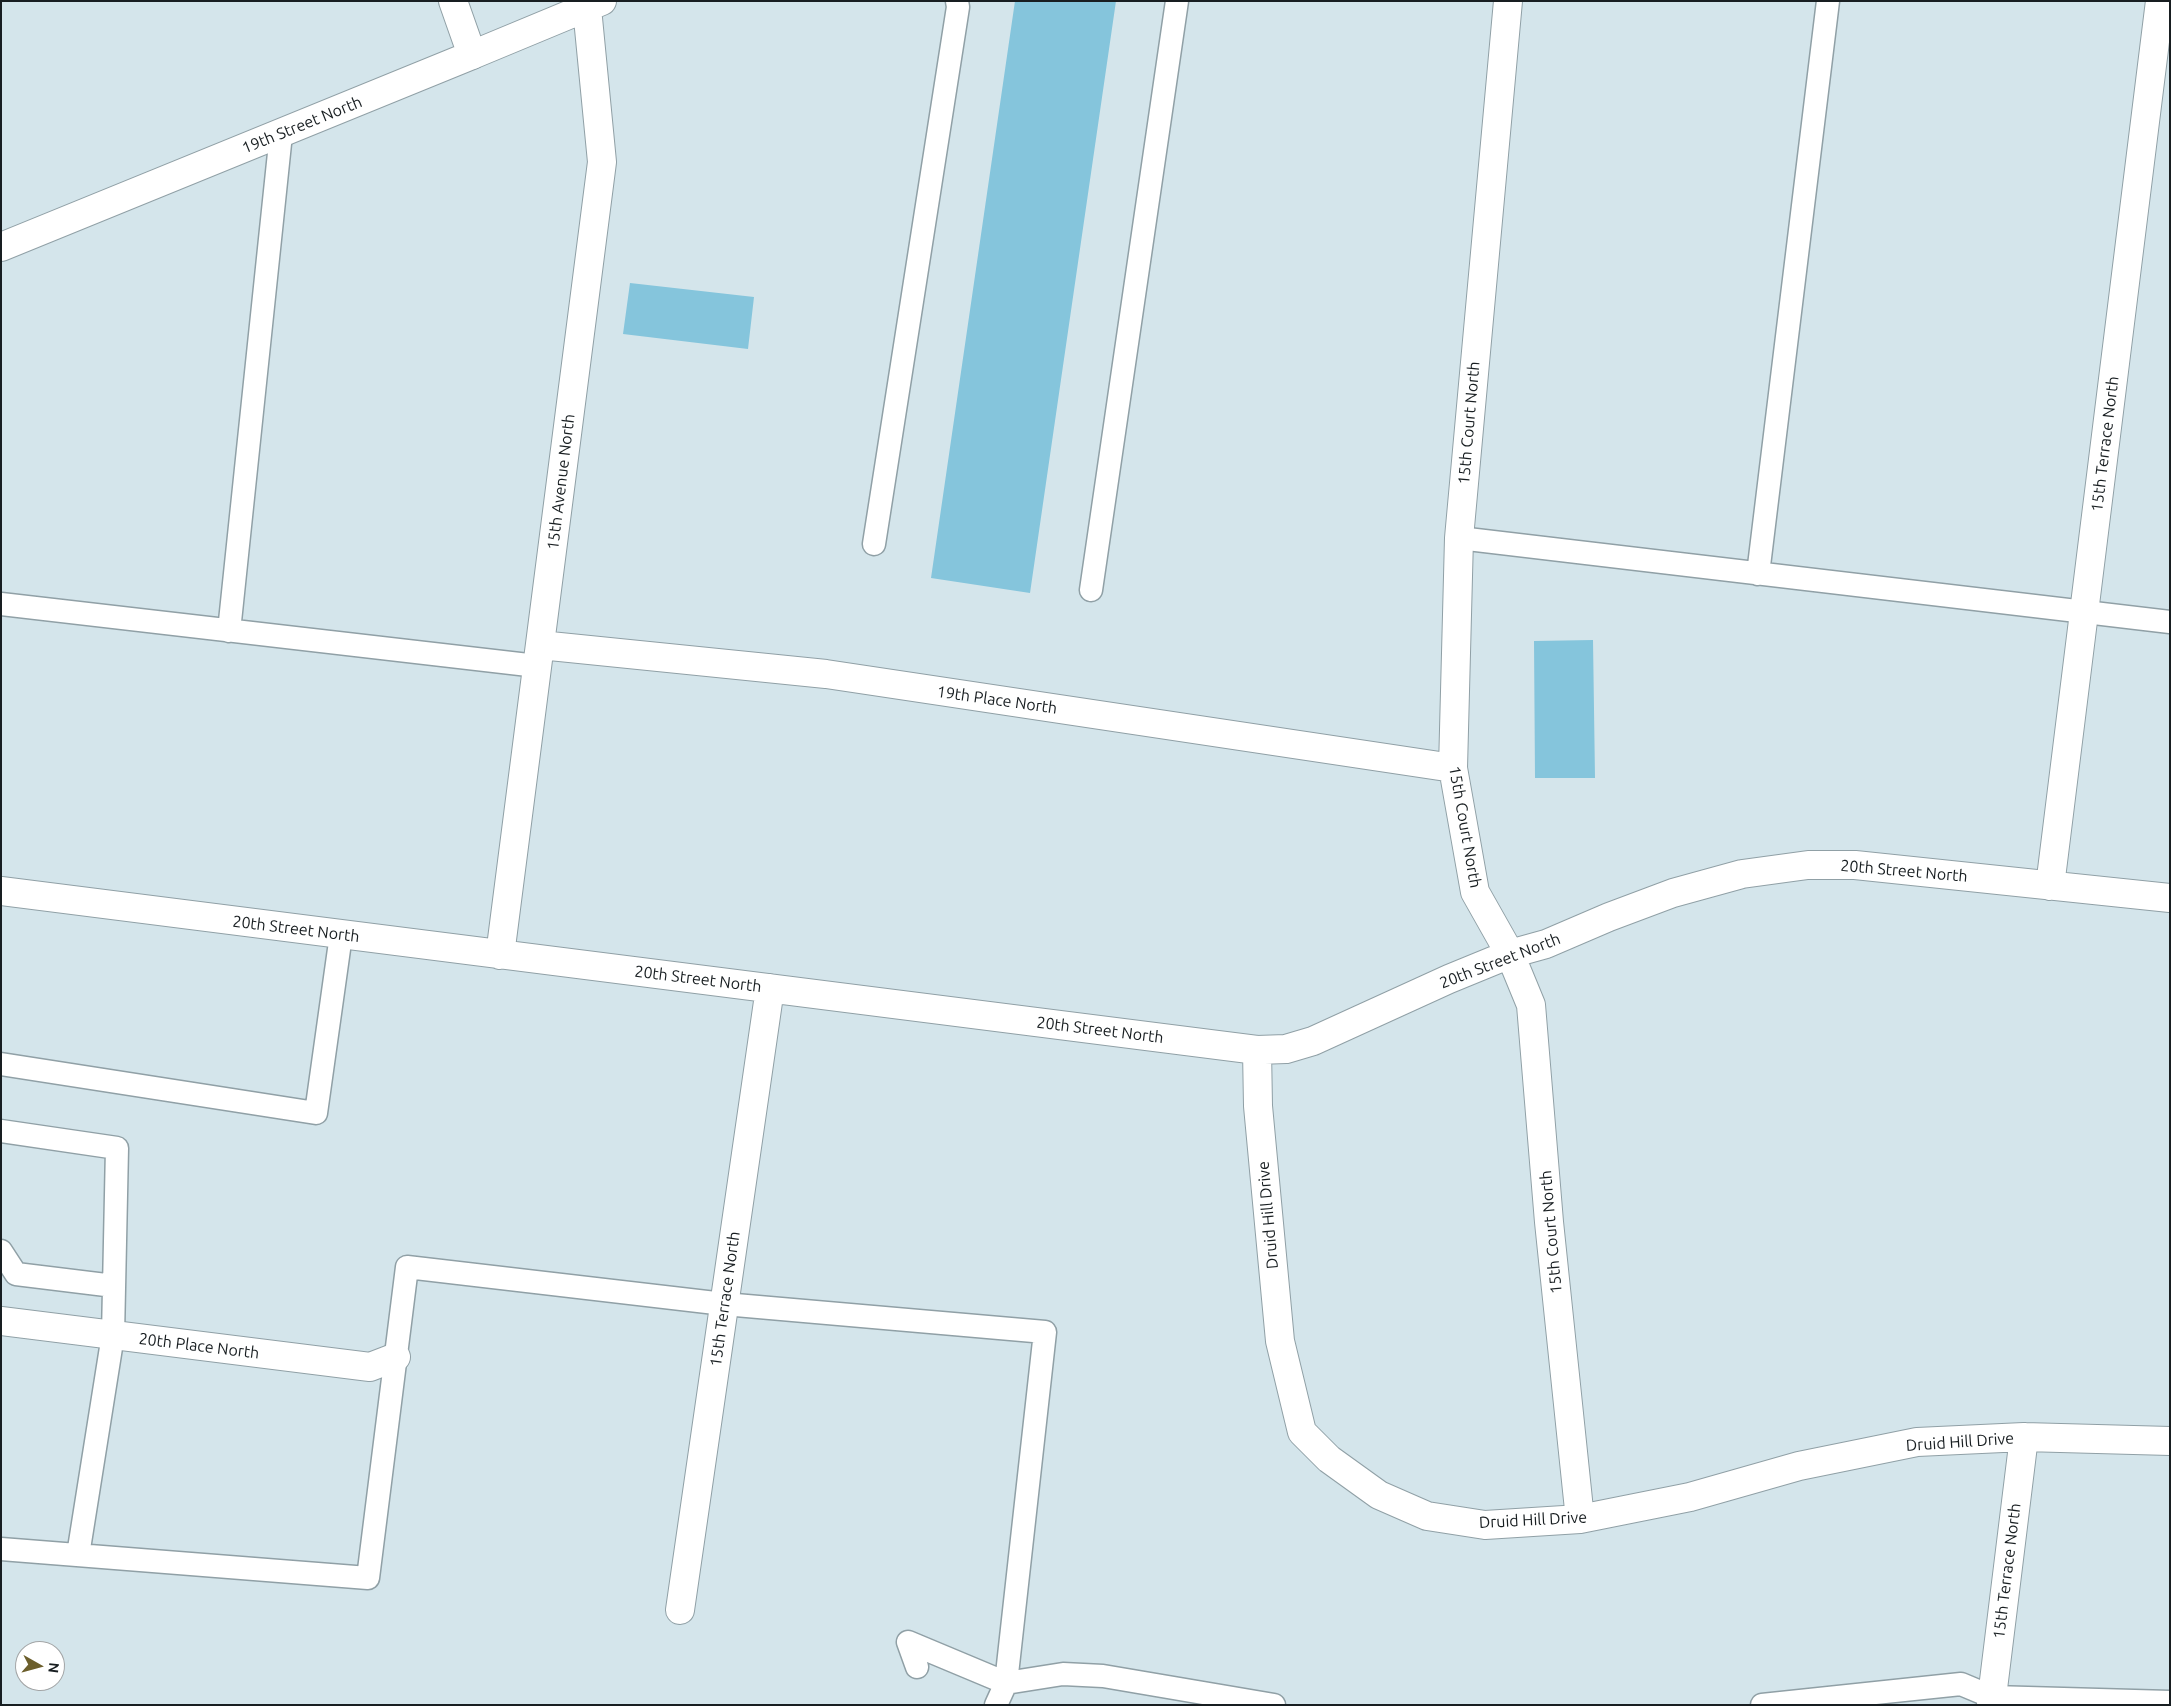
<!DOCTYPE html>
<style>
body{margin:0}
#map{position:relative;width:2171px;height:1706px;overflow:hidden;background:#d4e5eb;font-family:Ubuntu,sans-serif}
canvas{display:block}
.frame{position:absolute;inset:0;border:2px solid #181e21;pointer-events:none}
.north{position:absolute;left:15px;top:1641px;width:50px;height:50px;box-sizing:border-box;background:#fff;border:1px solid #a3a5a6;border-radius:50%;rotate:97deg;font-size:14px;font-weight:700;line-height:20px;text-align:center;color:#181e21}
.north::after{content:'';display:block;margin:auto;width:18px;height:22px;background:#6c5f2c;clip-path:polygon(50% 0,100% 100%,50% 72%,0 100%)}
</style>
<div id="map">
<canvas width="2171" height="1706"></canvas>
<div class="frame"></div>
<div class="north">N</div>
</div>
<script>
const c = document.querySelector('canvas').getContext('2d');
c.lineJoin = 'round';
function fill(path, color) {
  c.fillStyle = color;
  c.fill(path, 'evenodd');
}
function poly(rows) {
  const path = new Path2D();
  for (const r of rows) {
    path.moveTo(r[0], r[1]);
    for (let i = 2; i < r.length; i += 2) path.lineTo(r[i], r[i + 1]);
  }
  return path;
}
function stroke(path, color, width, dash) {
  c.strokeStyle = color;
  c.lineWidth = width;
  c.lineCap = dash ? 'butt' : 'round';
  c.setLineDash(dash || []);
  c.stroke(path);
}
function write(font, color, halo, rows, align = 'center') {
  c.font = font + ' Ubuntu,sans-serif';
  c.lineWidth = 4;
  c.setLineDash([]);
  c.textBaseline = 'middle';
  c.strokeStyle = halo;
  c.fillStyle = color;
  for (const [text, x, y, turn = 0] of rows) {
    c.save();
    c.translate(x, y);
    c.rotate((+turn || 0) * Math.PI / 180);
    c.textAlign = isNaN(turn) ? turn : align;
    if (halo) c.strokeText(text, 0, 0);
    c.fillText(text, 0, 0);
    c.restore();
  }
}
fill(poly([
 [1015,1,1116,1,1030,593,931,578],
 [630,283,754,297,748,349,623,334],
 [1593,640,1595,778,1535,778,1534,641]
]), '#85c5dc');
const service = poly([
 [1459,538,2170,622],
 [874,544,958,7,957,1],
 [1758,574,1828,1],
 [1091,590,1177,1],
 [1,604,537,666],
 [229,631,281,134],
 [1,1064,316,1113,341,935],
 [1,1131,117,1148,113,1335,78,1555],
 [1,1251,16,1274,114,1286],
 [1,1549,368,1578,407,1267,724,1304,1045,1332,1006,1683,996,1705],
 [917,1667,908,1642,1006,1683,1063,1674,1103,1676,1274,1705],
 [1762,1705,1961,1684,1992,1697,2170,1702]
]);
const minor = poly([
 [1508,1,1459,538,1453,768,1475,892,1510,954,1531,1005,1549,1222,1580,1519],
 [472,55,602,1],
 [540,645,826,674,1453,768],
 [2050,886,2160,1],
 [1,891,1257,1050,1286,1049,1313,1041,1449,979,1510,954,1546,944,1609,917,1673,893,1742,874,1808,865,1855,865,2170,898],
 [500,955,602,162,587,8],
 [1257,1050,1258,1106,1280,1341,1302,1432,1329,1459,1379,1495,1427,1516,1485,1525,1580,1519,1690,1497,1799,1466,1917,1442,2024,1437,2170,1441],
 [1,1321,370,1367,396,1357],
 [680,1610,770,988],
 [1991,1705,2024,1437]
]);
const tertiary = poly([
 [1,247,472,55,453,1]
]);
stroke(service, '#90a0a6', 25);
stroke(minor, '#90a0a6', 30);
stroke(tertiary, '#90a0a6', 30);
stroke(service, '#fff', 22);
stroke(minor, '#fff', 28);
stroke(tertiary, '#fff', 28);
write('16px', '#181e21', '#fff', [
 ["19th Street North",302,125,-22],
 ["15th Court North",1469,423,-85],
 ["15th Terrace North",2105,444,-83],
 ["15th Avenue North",561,482,-83],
 ["19th Place North",997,700,8],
 ["15th Court North",1465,827,80],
 ["20th Street North",1904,871,5],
 ["20th Street North",296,929,7],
 ["20th Street North",1500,961,-21],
 ["20th Street North",698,979,7],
 ["20th Street North",1100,1030,7],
 ["Druid Hill Drive",1268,1215,-95],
 ["15th Court North",1551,1232,-95],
 ["15th Terrace North",725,1299,-82],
 ["20th Place North",199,1346,7],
 ["Druid Hill Drive",1960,1442,-4],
 ["Druid Hill Drive",1533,1520,-3],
 ["15th Terrace North",2007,1571,-83]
]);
</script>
